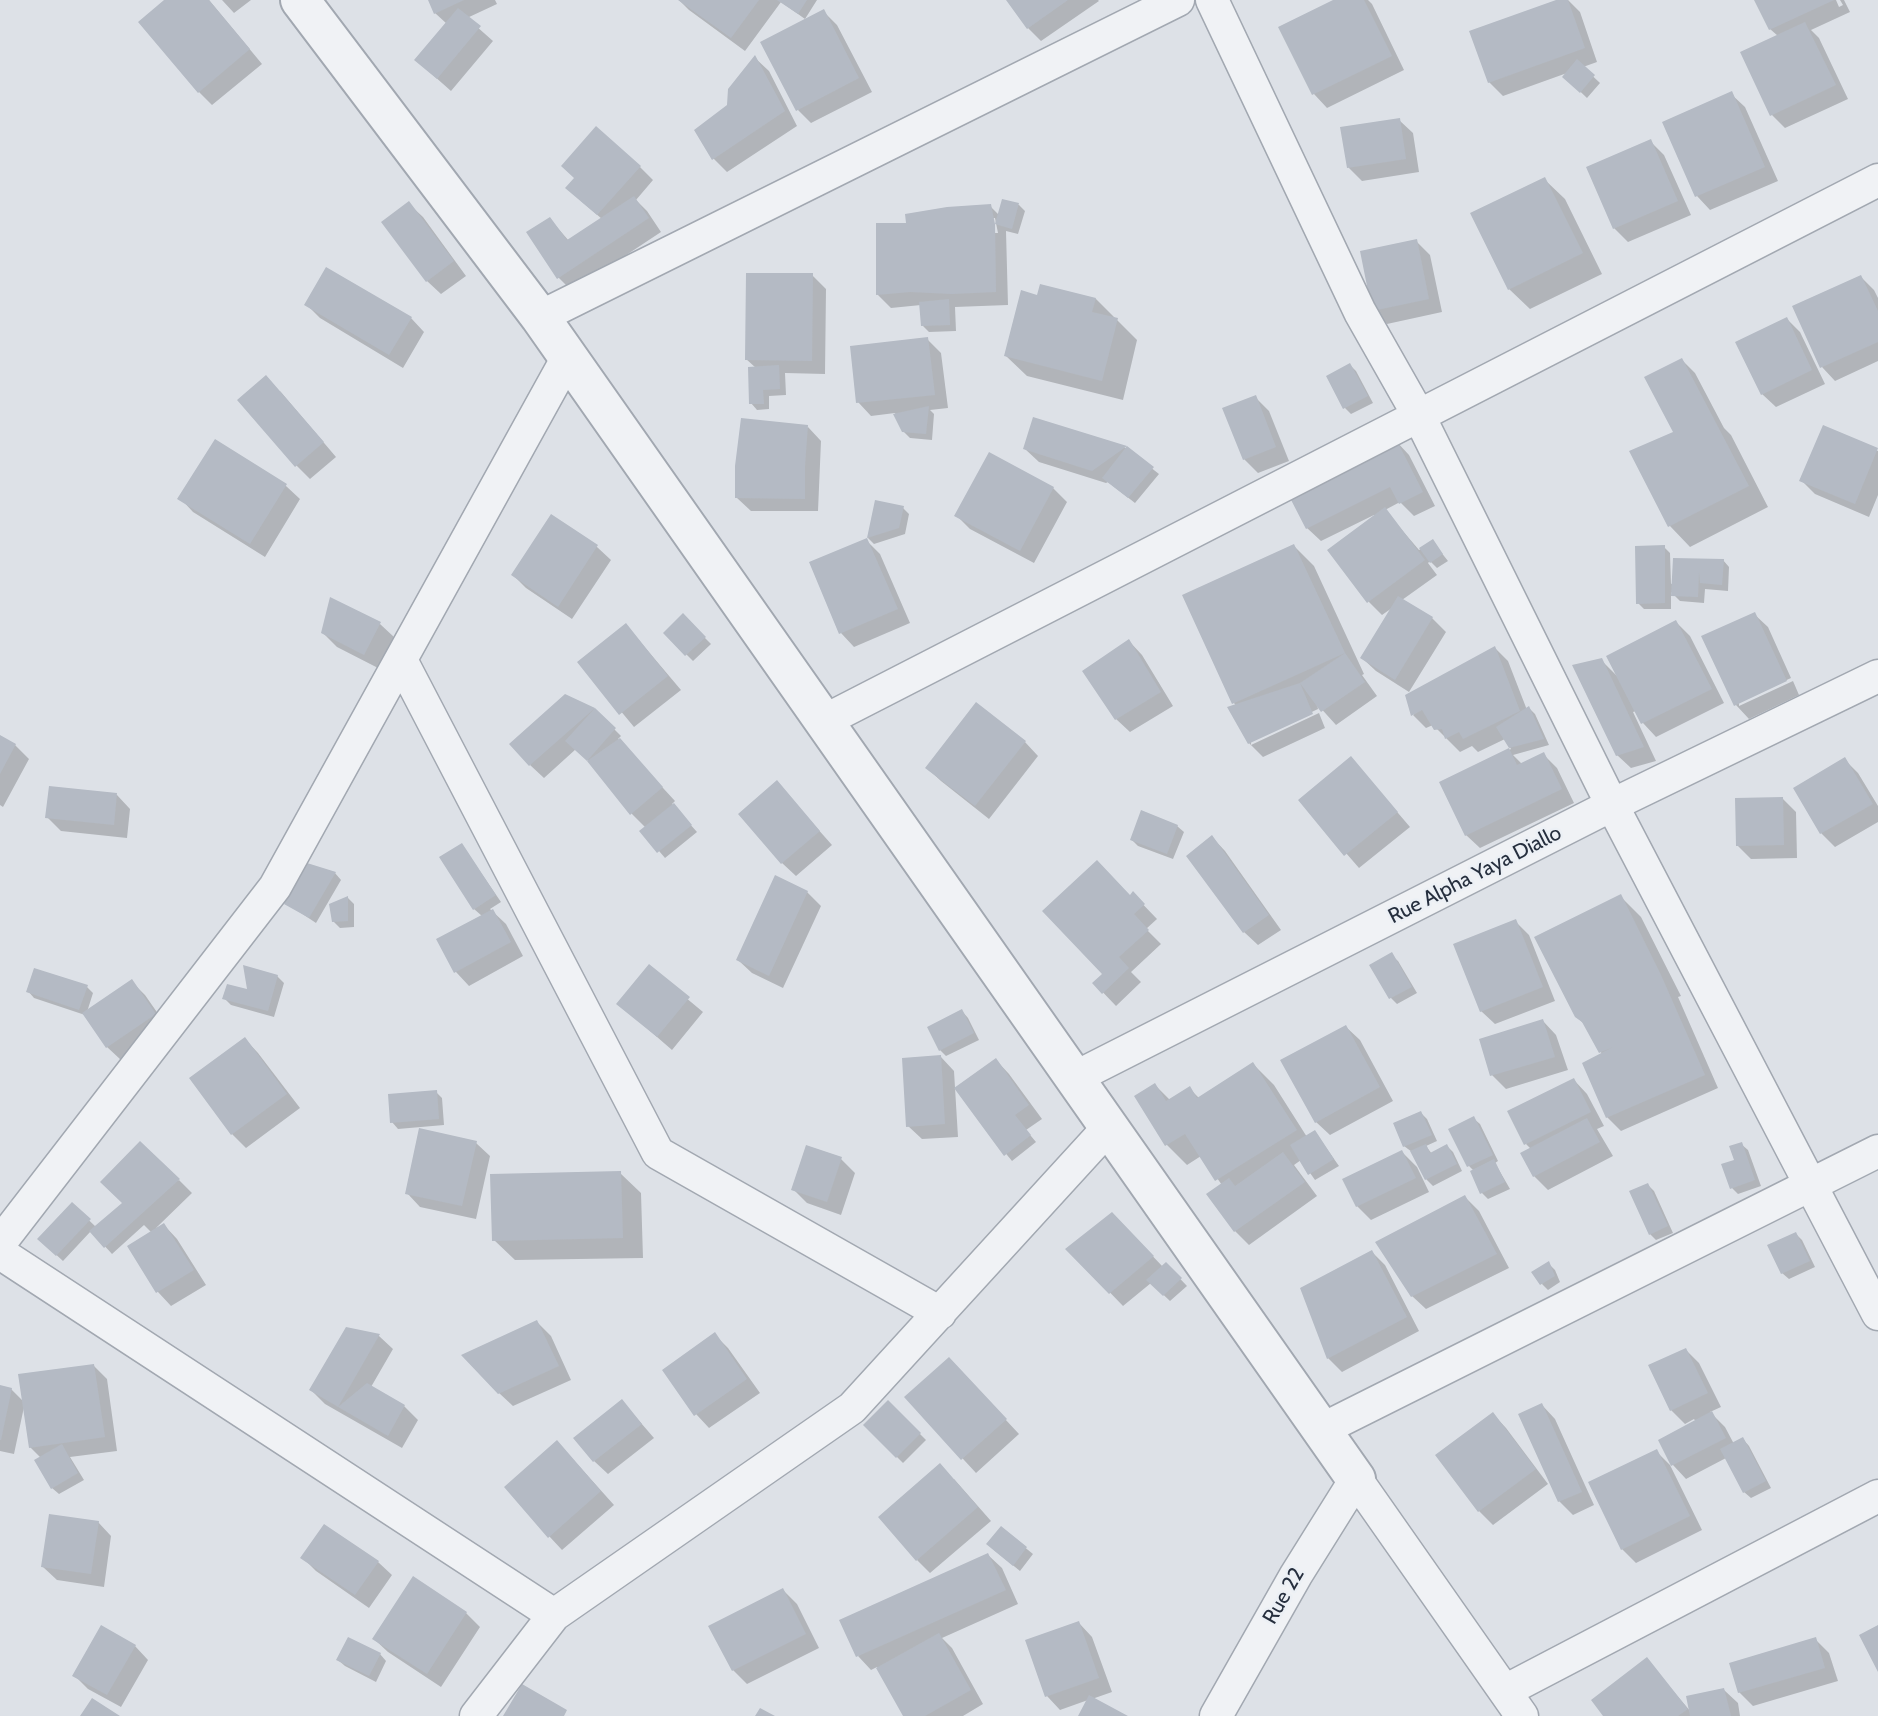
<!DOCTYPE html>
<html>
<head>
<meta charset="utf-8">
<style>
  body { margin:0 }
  canvas { display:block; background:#dde1e7 }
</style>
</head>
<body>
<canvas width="1878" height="1716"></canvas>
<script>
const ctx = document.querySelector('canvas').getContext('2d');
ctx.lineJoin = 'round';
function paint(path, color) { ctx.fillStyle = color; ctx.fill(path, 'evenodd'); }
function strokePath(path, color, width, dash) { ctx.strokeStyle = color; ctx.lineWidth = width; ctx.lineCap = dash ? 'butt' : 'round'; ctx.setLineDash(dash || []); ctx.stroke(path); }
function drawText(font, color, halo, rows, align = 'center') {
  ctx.font = font + ' Cabin,sans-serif'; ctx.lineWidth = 5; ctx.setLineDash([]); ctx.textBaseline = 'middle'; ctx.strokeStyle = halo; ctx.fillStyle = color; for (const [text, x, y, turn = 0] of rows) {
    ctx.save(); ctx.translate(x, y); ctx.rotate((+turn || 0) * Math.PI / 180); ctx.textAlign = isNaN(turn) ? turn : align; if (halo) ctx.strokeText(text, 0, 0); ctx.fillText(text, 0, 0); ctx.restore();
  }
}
const shadow = new Path2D(`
  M167,0H209L262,64L212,105L199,92Z
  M222,0H251L234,13Z
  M430,0H495L497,4L467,18L493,41L451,91L416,60L447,24L435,13Z
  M679,0H817L805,19L781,2L745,51L689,10Z
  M1008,0H1098L1099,1L1041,41L1028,28Z
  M1337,0H1368L1372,4L1404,70L1327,108L1314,94L1281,28Z
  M1561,0H1568L1580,12L1597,62L1583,67L1600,83L1587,98L1564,76L1567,73L1503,96L1489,82Z
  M1756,0H1836L1839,7L1843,5L1840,0H1844L1850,12L1811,30L1819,38L1848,99L1785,128L1772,115L1778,36L1770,29Z
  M823,11L837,25L872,92L811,123L798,110Z
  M755,58L769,71L797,126L727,172L714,159L696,130L729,106Z
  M1731,94L1745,107L1778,181L1710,210L1697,196Z
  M1399,120L1413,133L1419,172L1362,181L1348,167Z
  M1650,141L1664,155L1691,215L1628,242L1614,228Z
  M640,167L653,180L636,200L647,211L661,232L572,291L558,277L550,219L569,241L602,219L581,201L576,178Z
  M1544,179L1565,199L1602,274L1530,309L1509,289Z
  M1003,201L1019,205L1025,211L1018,234L1006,231L1008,305L955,307L956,331L929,332L923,326L921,305L891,308L877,294L907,224L990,206L999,215ZM992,218H995L998,233H995Z
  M409,204L423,217L466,276L441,294L427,281Z
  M1416,241L1430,255L1442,312L1387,324L1373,310Z
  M812,275L826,289L825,374L785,373L786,395L769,396V409L757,410L751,403L756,368L746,359Z
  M1861,277L1874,290L1878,298V361L1835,381L1822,367Z
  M1039,297L1096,299L1137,340L1123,400L1027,376L1006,356Z
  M306,304L411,318L424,332L403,368L320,318Z
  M1787,319L1800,332L1825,384L1776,407L1762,394Z
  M927,339L941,353L948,408L930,410L934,414L932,440L910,438L903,431L895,413L871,416L858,402Z
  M1682,360L1695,373L1724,428L1731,435L1768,507L1690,547L1670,526Z
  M1350,365L1356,371L1373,403L1351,414L1345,408Z
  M280,391L336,457L310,479L296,465Z
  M1255,397L1269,411L1289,461L1258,473L1244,459Z
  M1034,420L1126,448L1159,474L1135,503L1108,482L1106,483L1039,462L1025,449Z
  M808,427L821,441L818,511H751L737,498Z
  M1824,427L1878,451V495L1869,517L1815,494L1801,480Z
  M216,441L286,486L300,499L265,557L193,512L180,498Z
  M1396,441L1409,455L1435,506L1414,516L1400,502L1385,510L1419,550L1433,542L1448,561L1437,568L1430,561L1428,563L1437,575L1402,600L1432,618L1446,632L1409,692L1376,671L1362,658L1392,608L1382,615L1369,602L1374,515L1321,541L1307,528Z
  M1053,488L1067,502L1034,563L970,529L957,516Z
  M877,502L903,508L909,514L905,534L874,544L868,538Z
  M552,516L597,547L611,560L572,619L526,588L513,575Z
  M866,540L880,554L910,623L854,647L841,633Z
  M1294,546L1314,566L1364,674L1362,675L1377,696L1336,725L1317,704L1318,709L1251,741V745L1319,713L1325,728L1263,757L1249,743L1230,708L1236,706L1234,703Z
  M1664,547L1670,553L1671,584L1723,560L1729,567L1728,591L1705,589L1704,603L1680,601L1671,592V609H1644L1638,603Z
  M1754,614L1768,627L1791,678L1739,702V706L1793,681L1799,695L1749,719L1736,705Z
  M683,616L711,644L693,661L665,633Z
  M1676,622L1690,636L1724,703L1656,737L1643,723L1636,711L1633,712L1656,761L1631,768L1617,755L1601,660L1617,676Z
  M380,624L394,637L378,668L337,647L323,633Z
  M626,625L681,690L634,727L580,662Z
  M1129,641L1142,655L1173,706L1130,732L1116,719Z
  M1495,648L1508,661L1527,710L1529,708L1535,714L1549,745L1513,755L1522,764L1543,754L1557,768L1574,803L1480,848L1466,835L1441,783L1511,749L1505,739L1478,752L1472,746L1460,752L1433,725L1426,728L1413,715Z
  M566,696L594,709L621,736L618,739L675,801L672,804L697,832L665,858L642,831L646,828L632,814L590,762L576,749L544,778L530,765Z
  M0,737L15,745L29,759L3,807L0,805Z
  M1025,742L1038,756L989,819L941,781L927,768Z
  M1351,758L1410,827L1359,868L1300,800Z
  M1845,760L1858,773L1878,806V822L1835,847L1821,833Z
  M777,783L832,845L796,876L782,863Z
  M117,795L130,809L127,838L61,831L47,817Z
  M1783,799L1796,812L1797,858L1751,859L1737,845Z
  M1177,826L1184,832L1173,859L1138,846L1132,840Z
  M1212,837L1225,851L1281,930L1258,945L1244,932Z
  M462,845L501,902L490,909L506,924L523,956L469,986L456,972L438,940L482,916L474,909Z
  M335,873L341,880L316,923L286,903Z
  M807,892L821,906L783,988L752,973L738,960Z
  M1133,894L1157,919L1146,929L1161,944L1131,972L1141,982L1116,1006L1094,983L1105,974L1130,897Z
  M1621,897L1641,917L1681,996L1678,997L1718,1088L1621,1131L1607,1117L1602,1054L1586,1026L1576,1016Z
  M348,898L354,904V927L340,928L333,921Z
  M1515,921L1529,935L1555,1001L1495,1024L1481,1011Z
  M1391,955L1398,961L1417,993L1397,1004L1391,998Z
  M649,967L703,1012L672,1050L619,1004Z
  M277,976L284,983L274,1017L231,1005L224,998L249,991Z
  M132,982L145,995L168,1028L121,1060L107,1047L85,1015L34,998L28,991L87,987L93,993L87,1012Z
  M962,1011L968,1018L979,1040L946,1056L940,1050Z
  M1543,1021L1556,1035L1568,1070L1506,1089L1492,1075Z
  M1346,1027L1360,1040L1393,1101L1330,1135L1316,1122Z
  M245,1039L258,1053L300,1108L246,1148L232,1134Z
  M941,1057L954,1071L958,1137L922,1139L908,1126Z
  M996,1060L1009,1074L1042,1119L1026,1130L1036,1142L1012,1161L989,1133Z
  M1253,1064L1274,1085L1307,1137L1315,1132L1339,1166L1315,1180L1301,1160L1294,1165L1317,1196L1249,1245L1235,1231L1209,1194L1222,1185L1201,1156L1187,1165L1167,1145L1155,1085L1170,1100L1189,1088L1199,1098Z
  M1574,1080L1587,1094L1604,1126L1597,1129L1613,1156L1548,1190L1534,1176L1531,1149L1526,1144Z
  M436,1092L442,1098L444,1125L398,1129L392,1122Z
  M1421,1113L1427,1119L1437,1141L1426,1146L1432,1154L1447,1146L1453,1152L1462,1171L1433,1186L1426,1179L1412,1152L1404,1146Z
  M1473,1118L1480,1124L1498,1161L1495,1163L1510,1189L1488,1199L1482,1193L1474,1171L1469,1166L1450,1129Z
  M476,1143L490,1156L476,1219L420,1207L407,1193Z
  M1741,1144L1748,1150L1761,1186L1738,1194L1732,1188Z
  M1402,1152L1417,1167L1429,1192L1371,1220L1357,1206L1344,1180Z
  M841,1159L855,1173L841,1215L807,1203L793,1189Z
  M620,1173L641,1193L643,1258L515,1260L494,1240Z
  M179,1180L192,1193L156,1228L164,1225L177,1239L206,1285L171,1306L158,1292L130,1247L152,1233L144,1225L112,1254L91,1231L63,1261L39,1239L72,1204L96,1227Z
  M1648,1185L1654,1191L1673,1233L1656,1240L1650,1234Z
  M1465,1197L1479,1211L1509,1268L1426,1309L1412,1296Z
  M1126,1228L1163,1267L1166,1264L1187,1286L1170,1301L1151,1283L1123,1306L1068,1249Z
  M1796,1234L1802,1240L1815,1267L1789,1279L1782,1273Z
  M1372,1252L1385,1265L1419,1331L1342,1372L1328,1358L1302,1289Z
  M1549,1264L1555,1270L1560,1282L1548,1290L1542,1284Z
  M537,1322L551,1336L571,1380L513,1406L499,1393Z
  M347,1329L379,1336L393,1349L371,1387L404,1406L418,1420L402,1448L325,1404L311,1390Z
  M715,1335L728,1348L760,1393L709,1428L696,1414Z
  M1686,1350L1699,1363L1721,1407L1710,1412L1725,1427L1734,1444L1743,1439L1749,1446L1771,1488L1751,1498L1744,1492L1726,1458L1686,1479L1673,1465L1660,1441L1696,1422L1694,1419L1685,1424L1671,1410Z
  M93,1365L107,1379L117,1451L70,1457L84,1480L59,1494L52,1488L41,1458L30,1447L24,1407L14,1454L0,1451V1387L11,1389L24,1402Z
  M962,1373L1019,1434L976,1473L906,1397Z
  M622,1401L654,1438L608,1474L594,1461Z
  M888,1402L926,1440L903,1463L865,1425Z
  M1542,1405L1555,1419L1594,1505L1573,1515L1559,1501Z
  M1493,1414L1506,1428L1548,1484L1493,1525L1479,1511L1438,1455Z
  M1656,1451L1670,1465L1702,1530L1636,1563L1622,1549Z
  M570,1456L614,1505L562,1550L549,1536Z
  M954,1479L991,1521L930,1573L917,1560Z
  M98,1522L111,1536L104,1587L57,1580L43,1567Z
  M1001,1528L1033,1554L1020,1571L994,1550Z
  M988,1555L1002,1568L1018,1604L942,1638L952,1648L983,1704L963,1716H905L877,1667L871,1670L858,1656Z
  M303,1558L378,1562L392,1575L369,1608L316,1571Z
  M413,1579L466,1613L480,1627L441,1687L388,1652L374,1639Z
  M783,1590L797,1604L819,1648L747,1684L733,1670Z
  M1079,1623L1092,1637L1112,1692L1092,1699L1124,1716H1080L1088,1700L1060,1710L1047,1696Z
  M1815,1639L1829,1653L1838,1681L1753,1706L1739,1692Z
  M135,1646L148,1660L121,1707L88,1689L74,1675Z
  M380,1654L386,1661L376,1682L345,1666L338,1660Z
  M1646,1659L1691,1712L1724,1690L1738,1703L1740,1716H1605Z`);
const building = new Path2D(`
  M164,0H209L250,49L198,93L138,22Z
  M428,0H464L434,14Z
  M678,0H759L731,38Z
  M777,0H807L798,14Z
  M1006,0H1068L1027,29Z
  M1333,0H1364L1392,56L1312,95L1278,27Z
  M1556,0H1568L1585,48L1488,83L1469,31Z
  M1754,0H1834L1769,30Z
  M458,8L481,26L437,79L414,60Z
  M824,9L859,78L796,111L760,42Z
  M1805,22L1836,85L1770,116L1740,52Z
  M755,55L785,111L712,160L694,130L727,105L728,89Z
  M1577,59L1595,75L1580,93L1562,77Z
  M1732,91L1765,167L1695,197L1662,122Z
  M1400,118L1406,159L1347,168L1340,127Z
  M596,126L641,166L597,215L565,188L574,178L561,166Z
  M1651,139L1678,201L1613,229L1586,167Z
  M1545,177L1583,253L1508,290L1470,213Z
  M634,196L649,218L557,279L526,232L550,217L567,240Z
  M1002,199L1019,203L1012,229L995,224L996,292L952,294L910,292L876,295V223H906L905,214L947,207L991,204L995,224Z
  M409,201L454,261L426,282L381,222Z
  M1417,239L1429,299L1372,311L1360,251Z
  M326,267L412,317L389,355L304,305Z
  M746,273H813L812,361L745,360Z
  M1861,275L1878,311V342L1820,368L1792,306Z
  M1040,284L1096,298L1092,312L1118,318L1102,381L1004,356L1021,290L1037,295Z
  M949,299L950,325L921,326L919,302Z
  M1787,317L1812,370L1761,395L1735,342Z
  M928,337L935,395L856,403L850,346Z
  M1682,358L1749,486L1668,527L1629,451L1673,432L1644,377Z
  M1350,363L1368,396L1343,409L1326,376Z
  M779,365L780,389L763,390L764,404H749L748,367Z
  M266,375L324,442L295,467L237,400Z
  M1256,395L1276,447L1243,460L1222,408Z
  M929,406L926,434L902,432L893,414Z
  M1033,417L1127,446L1092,471L1023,449Z
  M741,418L808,425L805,466V499L735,498V466Z
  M1823,425L1878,448L1855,504L1799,481Z
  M215,439L287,484L250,544L177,499Z
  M1396,439L1423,492L1399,504L1390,487L1306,529L1288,494Z
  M1127,446L1154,467L1128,498L1102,478Z
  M989,452L1054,487L1020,551L954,516Z
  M875,500L904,506L899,528L867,538Z
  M1385,507L1425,560L1367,603L1327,550Z
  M551,514L598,545L558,607L511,575Z
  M867,538L898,609L839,634L809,562Z
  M1433,539L1443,554L1430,563L1419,548Z
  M1294,544L1345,653L1365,682L1321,712L1300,683L1313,714L1248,744L1227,707L1300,683L1345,653L1232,704L1182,595Z
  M1665,545V603L1636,604L1635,546Z
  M1673,558L1724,559L1722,585L1700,583L1699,572L1698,597L1671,596Z
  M1398,596L1433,617L1395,680L1360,658Z
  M330,597L381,622L364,655L321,633Z
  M1755,612L1787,681L1734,706L1701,636Z
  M683,613L706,637L685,656L663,633Z
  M1676,620L1712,689L1641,724L1606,656Z
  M626,623L668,676L619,715L577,662Z
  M1129,639L1161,692L1115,720L1082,671Z
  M1495,646L1520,711L1463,739L1459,732L1445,739L1442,729L1434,730L1422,710L1411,716L1405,695Z
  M1602,658L1644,747L1616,756L1572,665Z
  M565,694L595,708L529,766L509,744Z
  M976,702L1026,741L975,806L925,768Z
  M1529,706L1544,739L1509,748L1496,727Z
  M595,708L616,728L587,761L620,738L663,787L630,815L587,761L565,741Z
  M0,735L16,744L0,774Z
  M1509,748L1517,765L1544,752L1562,789L1465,836L1439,782Z
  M1351,756L1398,812L1344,856L1298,800Z
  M1845,757L1873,804L1820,834L1793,788Z
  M777,780L820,831L781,864L738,814Z
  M49,786L117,793L114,825L45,818Z
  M1783,797L1784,845L1736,846L1735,798Z
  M674,803L692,825L657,853L639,831Z
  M1141,810L1178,825L1167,854L1130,840Z
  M1212,835L1269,915L1243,933L1186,856Z
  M462,843L496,895L473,910L439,857Z
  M1097,860L1130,895L1133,891L1145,904L1134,914L1149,930L1119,957L1129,968L1102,994L1092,983L1102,974L1042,911Z
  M307,863L336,872L309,918L284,904Z
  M775,875L808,891L769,976L736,960Z
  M1621,894L1661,975L1705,1075L1606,1118L1582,1063L1613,1047L1599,1053L1582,1022L1575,1017L1534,937Z
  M348,896V921L332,922L329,904Z
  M493,909L511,942L454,973L436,939Z
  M1516,919L1543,987L1480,1012L1453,944Z
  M1392,952L1412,987L1389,999L1369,965Z
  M649,964L690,997L657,1037L616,1004Z
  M243,965L278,975L268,1011L222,999L227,984L247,989Z
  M34,968L88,985L79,1010L26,992Z
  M132,979L156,1014L106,1048L82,1013Z
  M962,1009L974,1033L939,1051L927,1027Z
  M1543,1019L1555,1057L1490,1076L1479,1039Z
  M1346,1025L1380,1087L1315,1123L1280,1060Z
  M245,1037L287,1094L231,1135L189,1078Z
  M941,1055L945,1124L906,1127L902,1058Z
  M996,1058L1029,1105L1015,1115L1031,1135L1004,1156L954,1088Z
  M1253,1062L1297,1130L1215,1181L1185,1134L1165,1146L1134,1096L1155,1083L1166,1101L1190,1086L1197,1098Z
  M1574,1078L1591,1112L1524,1145L1507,1111Z
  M437,1090L439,1119L390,1123L388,1094Z
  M1421,1111L1432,1135L1403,1147L1393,1123Z
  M1474,1116L1493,1155L1467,1167L1448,1129Z
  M1587,1118L1600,1142L1533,1177L1520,1153Z
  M419,1128L477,1141L462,1206L405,1194Z
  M1315,1130L1334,1159L1308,1175L1290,1145Z
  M140,1141L180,1179L104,1248L89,1231L122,1203L100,1182Z
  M1742,1142L1755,1180L1730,1189L1721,1164L1734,1160L1729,1146Z
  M1426,1144L1430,1153L1447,1144L1457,1164L1425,1180L1410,1151Z
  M806,1145L842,1157L827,1202L791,1190Z
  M1402,1150L1416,1178L1356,1207L1342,1179Z
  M1283,1152L1305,1182L1234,1232L1206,1194L1229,1178L1235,1186Z
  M1494,1159L1505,1182L1480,1194L1470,1171Z
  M621,1171L623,1238L492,1241L490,1174Z
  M1648,1183L1668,1226L1649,1235L1629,1191Z
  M1465,1195L1497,1254L1411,1297L1375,1242Z
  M72,1202L91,1219L56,1256L37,1239Z
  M1112,1212L1154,1256L1109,1294L1065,1249Z
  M164,1223L194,1270L156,1293L127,1246Z
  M1796,1232L1810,1261L1781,1274L1767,1245Z
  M1372,1250L1407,1317L1327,1359L1300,1288Z
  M1549,1261L1555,1276L1540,1285L1531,1272Z
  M1166,1262L1182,1278L1163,1296L1146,1280Z
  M537,1320L559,1366L498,1394L461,1355Z
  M346,1327L380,1334L338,1407L367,1383L405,1405L388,1436L309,1390Z
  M715,1332L747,1379L694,1416L662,1370Z
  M1686,1348L1708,1393L1670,1411L1648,1365Z
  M949,1357L1007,1419L961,1460L904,1397Z
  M94,1364L105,1437L29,1448L18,1374Z
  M0,1385L12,1388L1,1440H0Z
  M622,1399L642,1424L593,1462L573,1438Z
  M888,1400L921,1433L896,1458L863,1425Z
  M1542,1403L1582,1492L1558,1502L1518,1414Z
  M1712,1411L1726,1438L1671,1466L1658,1440Z
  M1493,1412L1536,1469L1478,1512L1435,1455Z
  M1743,1437L1766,1481L1743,1493L1720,1449Z
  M557,1440L601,1491L548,1538L504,1487Z
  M62,1444L78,1473L51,1489L34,1460Z
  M1657,1449L1690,1516L1621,1550L1588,1482Z
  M940,1463L978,1507L916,1561L878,1517Z
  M49,1514L99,1521L91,1574L41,1567Z
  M324,1524L379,1561L355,1595L300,1558Z
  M1001,1526L1027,1547L1013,1566L986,1544Z
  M988,1553L1006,1590L856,1657L839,1620Z
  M413,1576L467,1612L427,1674L372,1639Z
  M783,1588L806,1634L732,1671L708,1626Z
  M1079,1621L1099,1678L1045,1697L1025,1640Z
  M101,1625L136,1645L107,1695L72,1676Z
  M1878,1625V1672L1859,1635Z
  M939,1633L971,1690L925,1716H903L876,1668Z
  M348,1637L381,1653L369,1676L336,1660Z
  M1816,1637L1825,1668L1738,1693L1729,1663Z
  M1647,1657L1688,1709L1678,1716H1603L1591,1700Z
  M522,1684L567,1710L564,1716H503Z
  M1724,1688L1731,1716H1690L1686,1696Z
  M1089,1695L1128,1716H1078Z
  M92,1698L120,1716H80Z
  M760,1708L775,1716H755Z`);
const minor = new Path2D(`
  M1212,0L1360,312L1419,416L1612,805L1878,1314
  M540,317L1178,0
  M401,660L658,1153L940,1313
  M824,721L1878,180
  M1074,1078L1612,805L1878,676
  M0,1243L275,887L568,357
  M0,1253L554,1615
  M1321,1430L1878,1151
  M1505,1691L1878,1496
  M476,1716L554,1615L852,1408L1109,1127
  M1216,1716L1296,1575L1356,1479L1522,1716`);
const tertiary = new Path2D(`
  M300,0L540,317L1356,1479`);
const streetNames = [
  ["Rue Alpha Yaya Diallo",1475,875,-27],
  ["Rue 22",1284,1596,-60]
];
paint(shadow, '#0003');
paint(building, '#b4bac4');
strokePath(minor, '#a2a8b1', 35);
strokePath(tertiary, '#a2a8b1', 42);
strokePath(minor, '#f0f2f5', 32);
strokePath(tertiary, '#f0f2f5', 38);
drawText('21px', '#262f3e', '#ecf0f5', streetNames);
</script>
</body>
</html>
